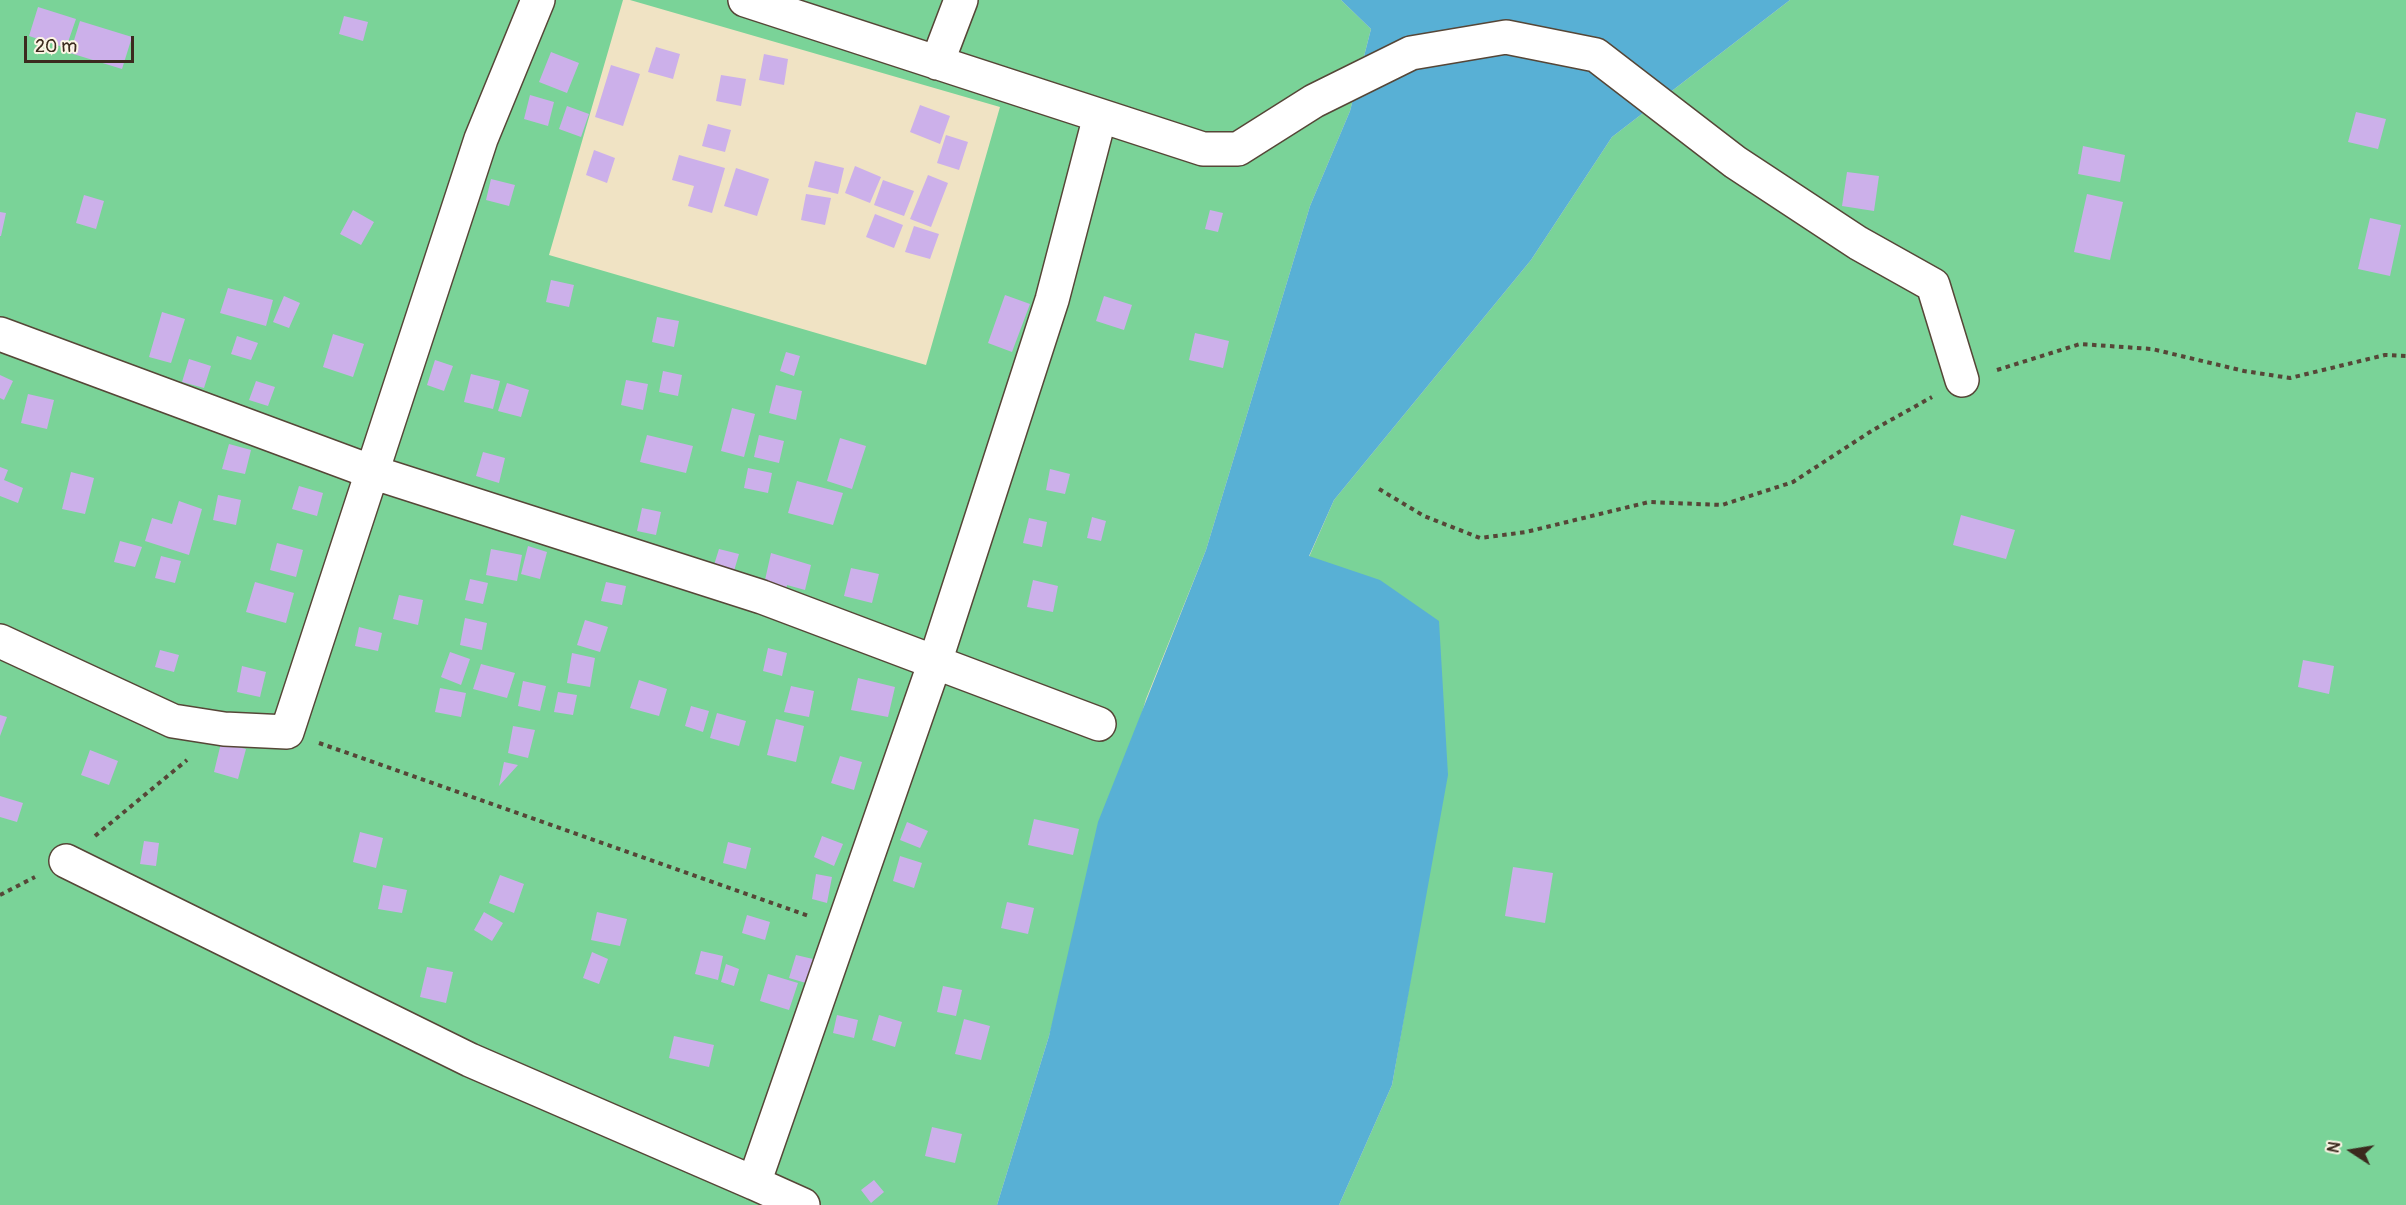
<!DOCTYPE html>
<html>
<head>
<meta charset="utf-8">
<style>
  body { margin:0 }
  #map { position:relative; width:2406px; height:1205px; overflow:hidden; background:#f0e3c4; font-family:Pangolin,sans-serif }
  canvas { display:block }
  .north { position:absolute; left:2322px; top:1121px; width:60px; height:60px; -webkit-text-stroke:4px #fcf5e5; paint-order:stroke; rotate:282deg; font-size:16px; font-weight:700; line-height:24px; text-align:center; color:#3b2a1e }
  .north::after { content:''; display:block; margin:auto; width:21px; height:27px; background:#3b2a1e; clip-path:polygon(50% 0,100% 100%,50% 72%,0 100%) }
  .scale { position:absolute; left:24px; top:36px; width:110px; height:27px; box-sizing:border-box; border:3px solid #3b2a1e; border-top:0; padding-left:8px; font-size:18px; line-height:21px; white-space:nowrap; color:#3b2a1e; -webkit-text-stroke:4px #fcf5e5; paint-order:stroke }
</style>
</head>
<body>
<div id="map">
<canvas width="2406" height="1205"></canvas>
<div class="north">N</div>
<div class="scale">20 m</div>
</div>
<script>
const ctx = document.querySelector('canvas').getContext('2d');
ctx.lineJoin = 'round';
function paint(path, color) { ctx.fillStyle = color; ctx.fill(path, 'evenodd'); }
function strokePath(path, color, width, dash) { ctx.strokeStyle = color; ctx.lineWidth = width; ctx.lineCap = dash ? 'butt' : 'round'; ctx.setLineDash(dash || []); ctx.stroke(path); }
const green = new Path2D(`
  M0,0H623L549,255L926,365L1000,107L630,0H1341L1371,29L1350,111L1310,206L1206,550L1146,699L1049,1036L997,1205H0Z
  M1790,0H2406V1205H1339L1392,1085L1417,942L1309,557L1334,500L1531,260L1612,137Z`);
const water = new Path2D(`
  M1341,0H1790L1612,137L1531,260L1334,500L1309,556L1380,580L1439,621L1448,775L1392,1085L1339,1205H997L1049,1036L1098,822L1206,550L1310,206L1350,111L1371,29Z`);
const building = new Path2D(`
  M38,7L76,19L66,48L29,36Z
  M344,16L368,22L363,41L339,34Z
  M80,21L132,37L122,69L70,53Z
  M656,47L680,54L673,79L648,72Z
  M551,52L579,63L567,93L539,82Z
  M764,54L788,59L784,85L759,80Z
  M611,65L640,74L623,126L595,117Z
  M721,75L746,79L741,106L716,101Z
  M530,95L554,102L548,126L524,119Z
  M920,105L950,116L940,144L910,132Z
  M567,106L589,114L581,137L559,129Z
  M2356,112L2386,119L2378,149L2348,142Z
  M708,124L731,130L725,152L702,146Z
  M946,135L968,142L959,170L937,163Z
  M2083,146L2125,155L2120,182L2078,174Z
  M594,150L615,158L607,183L586,175Z
  M679,155L725,168L712,213L688,206L694,186L672,180Z
  M815,161L844,168L838,194L808,187Z
  M855,166L881,177L870,203L845,193Z
  M736,168L769,179L757,216L724,206Z
  M1847,172L1879,176L1874,211L1842,206Z
  M928,175L948,183L931,227L910,219Z
  M491,179L515,185L509,206L486,200Z
  M883,180L914,191L904,216L874,205Z
  M806,194L831,198L825,225L801,220Z
  M2087,194L2123,202L2110,260L2074,252Z
  M84,195L104,201L96,229L76,223Z
  M353,210L374,222L361,245L340,234Z
  M1210,210L1223,213L1218,232L1205,229Z
  M0,212L6,213L1,236H0Z
  M875,214L903,225L894,248L866,237Z
  M2370,218L2401,225L2390,276L2358,269Z
  M914,226L939,234L930,259L905,252Z
  M551,280L574,285L569,307L546,302Z
  M228,288L273,300L266,326L220,313Z
  M1005,295L1030,304L1012,352L988,343Z
  M284,296L300,303L289,328L273,322Z
  M1104,296L1132,305L1124,330L1096,321Z
  M162,312L185,319L171,363L149,357Z
  M657,317L679,321L674,347L652,342Z
  M1195,333L1229,341L1223,368L1189,360Z
  M333,334L364,344L353,377L323,367Z
  M237,336L258,343L251,360L231,354Z
  M786,352L800,356L794,376L780,371Z
  M189,359L211,366L204,388L182,382Z
  M435,360L453,366L444,391L427,385Z
  M663,371L682,375L678,396L659,392Z
  M471,374L500,381L493,409L464,402Z
  M0,375L13,381L4,400L0,398Z
  M626,380L648,384L643,410L621,405Z
  M256,381L275,387L268,406L249,400Z
  M507,383L529,390L521,417L498,411Z
  M776,385L802,391L796,420L769,413Z
  M28,394L54,400L47,429L21,423Z
  M732,408L755,414L744,457L721,451Z
  M647,435L693,446L686,473L640,462Z
  M759,435L784,441L779,463L754,457Z
  M840,438L866,446L852,489L827,481Z
  M229,444L251,450L245,474L222,469Z
  M483,452L505,458L499,483L476,476Z
  M0,467L8,470L4,480L23,488L18,503L0,496Z
  M748,468L772,473L768,493L744,488Z
  M1050,469L1070,474L1065,494L1046,490Z
  M71,472L94,478L85,514L62,509Z
  M797,481L843,493L833,525L788,513Z
  M299,486L323,493L317,516L292,509Z
  M218,495L241,500L236,525L213,520Z
  M179,501L202,509L189,555L145,541L152,518L172,524Z
  M642,508L661,512L656,535L637,531Z
  M1961,515L2015,530L2006,559L1953,545Z
  M1092,517L1106,521L1101,541L1087,538Z
  M1029,518L1047,522L1042,547L1023,543Z
  M120,541L142,547L135,567L114,562Z
  M277,543L303,550L296,577L270,570Z
  M528,546L547,552L540,579L521,574Z
  M491,549L522,555L517,581L486,575Z
  M719,549L739,554L734,571L714,565Z
  M771,553L811,565L805,590L787,585L785,594L763,589Z
  M161,556L181,561L175,583L155,578Z
  M851,568L879,574L872,603L844,596Z
  M470,579L488,583L483,604L465,600Z
  M1033,580L1058,586L1053,612L1027,607Z
  M255,582L294,593L286,623L246,612Z
  M606,582L626,586L622,605L601,601Z
  M399,595L423,600L418,625L393,619Z
  M465,618L487,623L482,650L460,645Z
  M585,620L608,627L600,652L577,645Z
  M359,627L382,633L378,651L355,646Z
  M768,648L787,653L782,676L763,671Z
  M160,650L179,655L174,672L155,667Z
  M450,652L470,659L461,685L441,677Z
  M572,653L595,658L590,687L567,683Z
  M2303,660L2334,666L2329,694L2298,687Z
  M481,664L515,673L507,698L473,689Z
  M242,666L266,672L260,697L237,692Z
  M858,678L895,687L888,717L851,710Z
  M639,680L667,689L659,716L630,708Z
  M523,681L546,686L540,711L518,706Z
  M791,686L814,691L809,717L784,712Z
  M440,688L466,693L461,717L435,712Z
  M558,692L577,695L573,715L554,712Z
  M691,706L709,711L703,732L685,726Z
  M717,713L746,721L739,746L710,738Z
  M0,715L7,717L0,736Z
  M776,719L804,726L796,762L767,755Z
  M513,726L535,730L528,758L508,753Z
  M221,743L246,749L238,779L214,772Z
  M90,750L118,761L109,785L81,775Z
  M840,756L862,762L854,790L831,783Z
  M504,762L518,765L499,786Z
  M0,796L23,803L17,822L0,817Z
  M1034,819L1079,829L1073,855L1028,845Z
  M907,822L928,831L920,848L900,840Z
  M360,832L383,838L376,868L353,862Z
  M822,836L843,844L834,866L814,857Z
  M144,841L159,843L156,866L140,864Z
  M728,842L751,848L746,869L723,863Z
  M900,856L922,863L914,888L893,881Z
  M1513,867L1553,873L1545,923L1505,916Z
  M816,874L832,877L827,903L812,899Z
  M500,875L524,884L514,913L489,903Z
  M383,885L407,890L402,913L378,909Z
  M1007,902L1034,908L1028,934L1001,928Z
  M484,912L503,923L492,941L474,930Z
  M597,912L627,919L620,946L591,940Z
  M747,915L770,922L765,940L742,933Z
  M701,951L723,956L718,980L695,974Z
  M592,952L608,959L599,984L583,978Z
  M796,955L813,959L806,983L789,978Z
  M726,964L739,969L734,986L721,982Z
  M427,967L453,972L446,1003L420,997Z
  M768,974L798,983L789,1010L760,1001Z
  M943,986L962,990L956,1016L937,1012Z
  M837,1015L858,1020L854,1038L833,1033Z
  M879,1015L902,1022L895,1047L872,1040Z
  M964,1019L990,1026L981,1060L955,1054Z
  M674,1036L714,1045L709,1067L669,1058Z
  M932,1127L962,1134L955,1163L925,1156Z
  M874,1180L884,1192L871,1203L861,1190Z`);
const path = new Path2D(`
  M1997,370L2080,344L2152,349L2244,371L2290,378L2385,355L2406,356
  M1379,489L1424,516L1480,538L1526,532L1649,502L1722,505L1793,482L1873,430L1932,397
  M319,743L809,916
  M95,836L187,760
  M0,895L35,877`);
const minor = new Path2D(`
  M745,0L1203,149H1238L1314,101L1411,53L1506,37L1596,55L1735,162L1858,243L1933,285L1962,380
  M937,63L961,0
  M0,334L372,472L762,597L1099,724
  M0,641L173,721L224,729L287,732L481,139L538,0
  M66,861L470,1060L754,1183
  M803,1205L754,1183L935,662L1052,300L1100,116`);
paint(green, '#7ad398');
paint(water, '#58b0d5');
paint(building, '#ccb0ea');
strokePath(minor, '#564637', 36);
strokePath(path, '#564637', 4, [4.5, 4.5]);
strokePath(minor, '#fff', 33);
</script>
</body>
</html>
